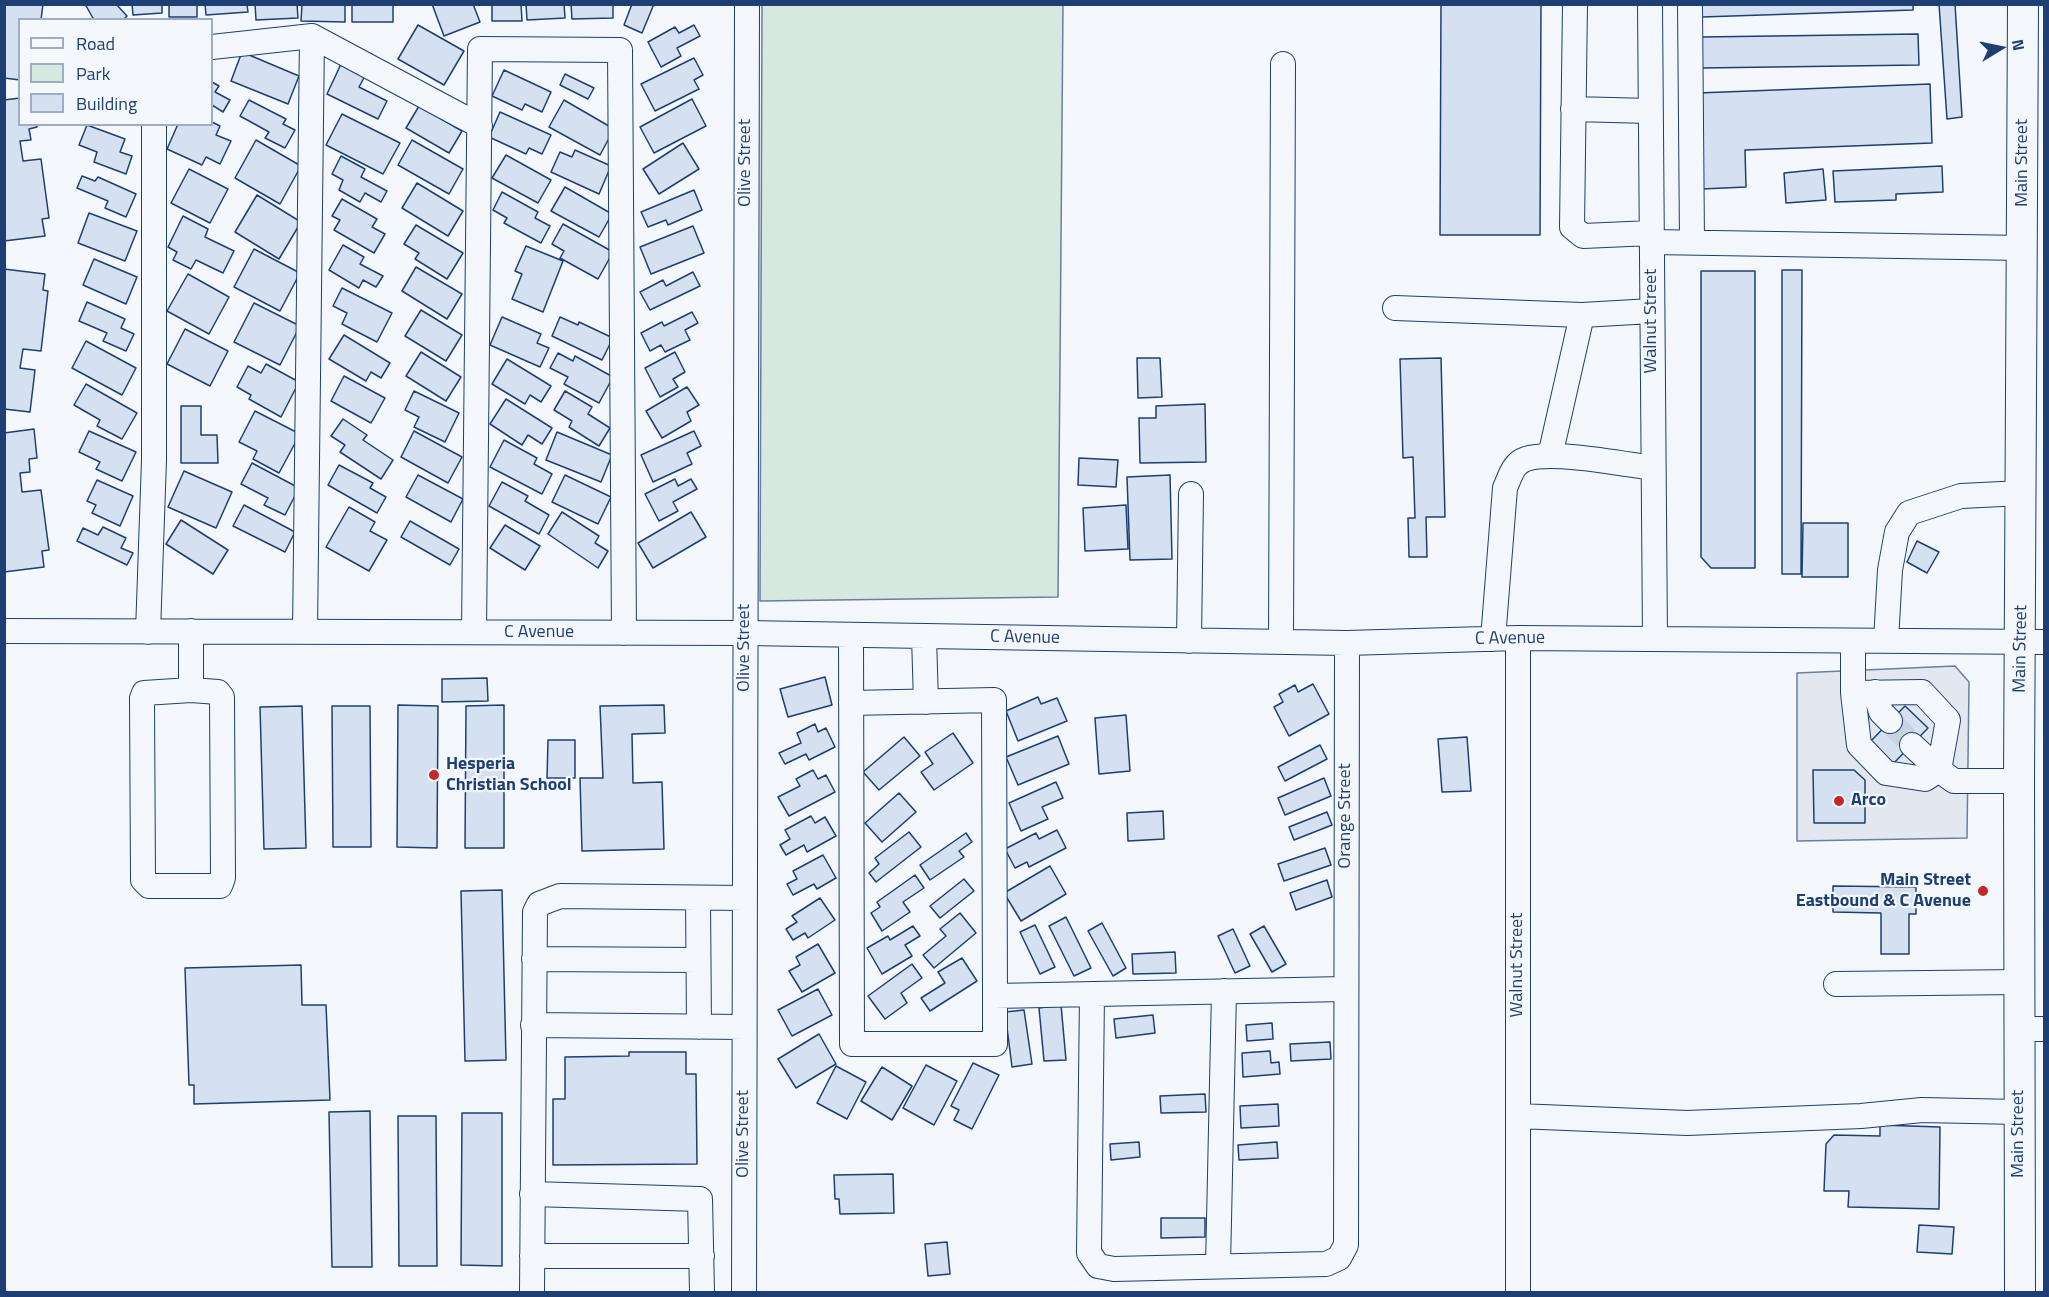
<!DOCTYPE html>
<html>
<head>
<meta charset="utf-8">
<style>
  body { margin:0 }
  #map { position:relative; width:2049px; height:1297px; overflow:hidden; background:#f4f7fb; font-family:"Titillium Web",sans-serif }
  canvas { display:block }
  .frame { position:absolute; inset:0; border:6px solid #1d3f73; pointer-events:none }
  .legend { position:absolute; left:18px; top:18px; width:195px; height:108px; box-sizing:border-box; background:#f4f7fb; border:2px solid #9eadc5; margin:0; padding:8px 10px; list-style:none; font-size:18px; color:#1d3f73 }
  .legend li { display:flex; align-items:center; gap:12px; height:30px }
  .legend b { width:30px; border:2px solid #9eadc5 }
  .north { position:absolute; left:1971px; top:18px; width:60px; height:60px; -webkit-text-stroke:4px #f4f7fb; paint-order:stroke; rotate:80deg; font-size:16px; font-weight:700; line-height:24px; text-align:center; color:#1d3f73 }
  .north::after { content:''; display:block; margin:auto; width:21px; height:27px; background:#1d3f73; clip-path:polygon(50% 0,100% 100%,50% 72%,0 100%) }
</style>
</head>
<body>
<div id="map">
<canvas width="2049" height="1297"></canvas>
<div class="frame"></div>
<ul class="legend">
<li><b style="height:8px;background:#f4f7fb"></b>Road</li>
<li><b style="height:16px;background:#d7e8df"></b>Park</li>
<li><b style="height:16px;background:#d5e0f0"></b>Building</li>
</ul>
<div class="north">N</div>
</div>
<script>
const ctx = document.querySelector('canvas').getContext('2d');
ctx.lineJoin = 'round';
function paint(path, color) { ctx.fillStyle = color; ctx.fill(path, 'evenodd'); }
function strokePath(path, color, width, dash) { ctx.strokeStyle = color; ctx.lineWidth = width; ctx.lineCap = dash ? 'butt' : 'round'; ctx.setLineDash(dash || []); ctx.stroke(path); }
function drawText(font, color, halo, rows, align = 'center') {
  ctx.font = font + ' "Titillium Web",sans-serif'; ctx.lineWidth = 4.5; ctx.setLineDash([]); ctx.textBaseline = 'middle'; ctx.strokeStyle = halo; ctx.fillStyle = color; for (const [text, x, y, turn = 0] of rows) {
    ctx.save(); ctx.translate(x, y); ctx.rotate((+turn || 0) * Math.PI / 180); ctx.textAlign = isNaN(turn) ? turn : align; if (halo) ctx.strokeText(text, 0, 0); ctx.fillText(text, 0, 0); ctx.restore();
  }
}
const green = new Path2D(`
  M762,5H1063L1058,597L760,601Z`);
const parking = new Path2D(`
  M1955,666L1969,682L1967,838L1797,841V673Z`);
const building = new Path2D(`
  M4,4H43L41,20H20V80L4,78Z
  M85,4H116L127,16L123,20H94Z
  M132,4H162V13L133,15Z
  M169,4H197V17H169Z
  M205,4H247L248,12L206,15Z
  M255,4H297L298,18L256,20Z
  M302,4H345V22L301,21Z
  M352,4H393V22H352Z
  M432,4H473L480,22L444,36Z
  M492,4H521L522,21H492Z
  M526,4H564L565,18L527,20Z
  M571,4H613V18L572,19Z
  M632,4H654L642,33L624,25Z
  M1441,4H1541L1540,235H1440Z
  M1701,4H1913V10L1702,17Z
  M1939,4H1955L1962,117L1947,119Z
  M418,25L464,51L444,85L398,59Z
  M694,25L700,36L677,48L681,56L661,67L648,42L675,27L679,33Z
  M1918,34L1919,65L1701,68V37Z
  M242,52L299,76L288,104L231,81Z
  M694,58L703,75L694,80L699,89L655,111L641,84Z
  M341,64L365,76L359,87L387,101L378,119L327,94Z
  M504,70L551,92L542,112L525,104L522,110L492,96Z
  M565,74L594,88L588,99L560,85Z
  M212,82L219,86L215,92L230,100L223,112L212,105Z
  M1930,84L1932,143L1745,150L1746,187L1702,189L1698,93Z
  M20,98V124H37V127L29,129L31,140L20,141L23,161L41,159L49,218L42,219L45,236L4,241V100Z
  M692,99L706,126L654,153L640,127Z
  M249,100L286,119L283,124L295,130L285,148L265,138L269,132L240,116Z
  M564,100L614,129L600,155L549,127Z
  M419,106L462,131L449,153L406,128Z
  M500,112L551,135L542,154L529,148L526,154L489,137Z
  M342,114L400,143L383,174L326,145Z
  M212,122L220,126L216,135L231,141L220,164L206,157L202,165L167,149L178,124H212Z
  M87,125L125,139L120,152L132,156L126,174L94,162L97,152L79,145Z
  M256,140L301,166L280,204L235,178Z
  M412,140L463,169L449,194L398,165Z
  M683,143L699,169L659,194L643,169Z
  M575,150L611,166L599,194L551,172L560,152L572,157Z
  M506,155L551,180L538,203L492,178Z
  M341,156L365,169L361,177L387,191L381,202L365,193L360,202L339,190L343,180L332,174Z
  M1942,166L1943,192L1896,194V200L1835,202L1833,171Z
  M189,169L228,189L210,223L171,203Z
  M1823,169L1826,200L1786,203L1784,173Z
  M82,176L95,181L98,177L136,194L126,217L105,208L108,201L77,188Z
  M417,183L463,211L448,236L402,208Z
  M565,187L612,214L599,237L551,211Z
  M694,190L702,210L668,225L666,220L648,227L641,212Z
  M502,192L538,212L535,218L550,226L541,243L504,223L507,218L493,210Z
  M257,195L301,222L279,259L235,232Z
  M342,199L377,219L372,227L385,234L374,253L334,230L340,220L332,216Z
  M89,213L137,231L125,261L78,243Z
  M183,216L208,229L205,237L234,251L223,273L196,260L191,269L173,260L177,252L168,247Z
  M563,224L613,252L598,279L560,258L564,251L552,244Z
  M416,225L463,253L447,279L415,259L419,253L404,244Z
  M693,226L704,253L651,274L640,247Z
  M343,245L364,257L360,264L383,276L376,287L363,280L359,288L329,270Z
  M526,246L563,261L543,312L512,299L522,274L515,271Z
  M254,249L300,273L280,311L234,287Z
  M94,259L137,277L126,304L83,285Z
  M416,267L462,294L447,319L402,291Z
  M4,269L45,274L43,290L48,291L41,351L23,349L20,368L35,370L30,412L4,409Z
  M1782,270H1802L1801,574H1782Z
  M1701,271H1755V568H1711L1701,557Z
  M693,272L700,286L650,310L640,292L663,280L666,286Z
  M188,274L229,297L209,334L167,311Z
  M342,288L392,313L377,342L342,324L347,313L333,306Z
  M87,302L125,319L121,328L134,334L126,351L103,341L107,333L79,321Z
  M254,303L300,326L280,365L234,342Z
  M421,310L462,335L446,361L405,336Z
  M692,312L698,323L685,330L690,340L665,352L661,345L650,351L641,333L662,322L664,326Z
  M502,317L541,334L537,343L549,348L540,367L490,345Z
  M560,317L578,325L579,322L613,338L602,360L552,336Z
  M185,329L228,351L210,386L167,364Z
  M344,335L390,363L381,378L371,372L366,381L329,359Z
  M86,341L136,368L122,395L72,368Z
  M421,352L461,377L446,401L406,376Z
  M675,352L685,372L673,379L678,387L660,397L645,368Z
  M558,353L573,361L575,356L613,377L599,403L564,384L568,377L550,368Z
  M1137,358H1160L1162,397L1138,398Z
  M1441,358L1445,517H1426L1427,557H1409L1408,518H1415L1413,457L1403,458L1400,359Z
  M507,359L551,386L541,402L530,395L525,404L492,384Z
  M266,364L299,382L281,417L249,399L251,395L237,387L248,366L261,373Z
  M344,376L385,398L371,423L331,401Z
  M86,384L137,413L122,439L97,426L100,420L74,405Z
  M687,387L699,405L687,412L691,421L662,438L646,411Z
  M414,391L459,413L445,442L414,427L419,417L405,410Z
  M565,391L592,407L588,414L610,428L599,446L569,427L572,421L554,410Z
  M506,399L552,428L542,444L528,435L522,445L490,424Z
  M1205,404L1206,462L1140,463L1139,418H1156V406Z
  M181,406H201V435H217L218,463H181Z
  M255,411L300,434L279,473L253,459L257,451L239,442Z
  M343,419L367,435L363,440L393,460L381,479L340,452L345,445L331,436Z
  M34,429L37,458L29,459L30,472L20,473L22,492L41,490L49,550L42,551L44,567L4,572V433Z
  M89,431L136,452L122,481L96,469L100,462L79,452Z
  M414,431L462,457L448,483L401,457Z
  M694,431L701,446L687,453L692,464L653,482L641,455Z
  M557,432L612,455L601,482L546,460Z
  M504,440L537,458L534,464L552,474L542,494L490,467Z
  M1079,458L1118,460L1116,487L1078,485Z
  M252,463L299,488L285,515L264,505L268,498L241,484Z
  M339,465L373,483L370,488L386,497L377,513L328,485Z
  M184,471L232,492L216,528L168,507Z
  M418,475L463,499L451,522L406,497Z
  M565,475L611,497L598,524L552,502Z
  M1170,475L1172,559L1130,560L1127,477Z
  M675,479L678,486L691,479L697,489L673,502L678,511L659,521L645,494Z
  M97,480L133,496L120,526L92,513L96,505L87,501Z
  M502,482L528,496L525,501L549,515L539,534L489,506Z
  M244,505L295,532L285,552L233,526Z
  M1126,505L1128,549L1085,551L1083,508Z
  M349,507L375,522L370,531L387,540L369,571L326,547Z
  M562,512L599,536L595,543L608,551L598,568L548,534Z
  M691,512L706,537L653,568L638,543Z
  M181,520L228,550L213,574L166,544Z
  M410,521L459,549L450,565L401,537Z
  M1803,523H1848V577H1802Z
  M505,525L540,546L525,570L490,548Z
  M103,527L126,538L121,548L133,553L127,565L77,541L83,528L98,535Z
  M1917,541L1939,552L1927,573L1907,562Z
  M825,677L832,705L788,717L780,689Z
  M487,678L488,701L442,702V679Z
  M1313,684L1329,714L1289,736L1274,707L1283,702L1279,694L1295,685L1298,692Z
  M1038,697L1041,704L1057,698L1067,721L1018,741L1006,711Z
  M398,705L438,706L437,848L397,847Z
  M504,705V848H465L466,706Z
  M664,705L665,733L632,734L633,783L662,782L664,849L582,851L580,778H603L600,706Z
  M302,706L306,848L264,849L260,707Z
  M332,706H370L371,847H333Z
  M1905,706L1928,728L1890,767L1867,745Z
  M1126,715L1130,771L1099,774L1095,718Z
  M815,724L818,732L826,728L835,747L809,760L806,754L785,764L779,753L801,743L797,733Z
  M953,733L973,763L934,790L921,772L933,764L925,752Z
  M1058,736L1069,764L1018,785L1006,757Z
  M904,737L920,756L879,790L863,772Z
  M1467,737L1471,791L1442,792L1438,739Z
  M548,740H575V778H547Z
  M1320,745L1327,759L1285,781L1278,767Z
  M813,770L818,779L826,775L835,792L789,816L778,797L800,786L796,779Z
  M1813,770H1854L1865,780V823H1814Z
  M1324,778L1331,796L1285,815L1278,798Z
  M1056,782L1063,798L1042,807L1048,819L1021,831L1009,803Z
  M899,793L916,812L882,842L865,823Z
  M1163,811L1164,839L1128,841L1127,813Z
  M1327,812L1332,825L1294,840L1289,827Z
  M811,816L815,823L825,817L836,836L807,852L804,845L786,855L780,845L790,839L785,830Z
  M1057,830L1066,848L1029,867L1027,862L1015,868L1005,849L1036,833L1039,839Z
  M909,832L921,847L876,882L869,873L879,864L875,858Z
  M966,833L972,842L959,851L964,857L930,880L920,865Z
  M1325,848L1331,865L1284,881L1278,864Z
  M823,855L836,878L817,889L814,884L793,895L787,884L797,879L793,871Z
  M1050,866L1066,894L1021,921L1004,893Z
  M915,875L924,888L903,902L910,912L882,931L871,913L880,907L877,902Z
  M964,879L974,891L940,918L930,906Z
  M1327,880L1332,897L1296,910L1290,893Z
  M1833,886L1916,887V914H1909V954H1881V913L1833,912Z
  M502,890L506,1060L465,1061L461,891Z
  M820,898L835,920L808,938L805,933L793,940L786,929L797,922L792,916Z
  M960,913L976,933L934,968L923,955L946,936L940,929Z
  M1066,917L1091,968L1074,976L1049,926Z
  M1102,923L1126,968L1113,976L1088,931Z
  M1035,925L1055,967L1040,974L1020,932Z
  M913,926L920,936L905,945L912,956L882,974L867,948L888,936L890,940Z
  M1264,926L1286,964L1272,972L1250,934Z
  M1233,929L1250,966L1235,973L1218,936Z
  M818,944L835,973L802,992L789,971L800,965L796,957Z
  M1175,952L1176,973L1133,974L1132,954Z
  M962,958L977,981L930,1011L921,998L945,983L938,972Z
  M912,964L922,978L901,993L907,1003L885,1019L868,996Z
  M301,965L302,1005H326L330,1100L194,1104V1085H189L185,968Z
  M818,989L832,1015L792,1036L778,1010Z
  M1061,1005L1066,1060L1044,1061L1039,1008Z
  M1024,1010L1032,1064L1012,1067L1005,1012Z
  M1153,1015L1155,1033L1116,1038L1114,1019Z
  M1272,1023L1273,1039L1247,1041L1246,1025Z
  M819,1034L836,1064L796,1088L778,1059Z
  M1330,1042L1331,1059L1291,1061L1290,1044Z
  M1270,1051L1271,1063L1279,1062L1280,1074L1243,1077L1242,1053Z
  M629,1052H686V1074H696L697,1164L553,1165V1099H565V1057L629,1056Z
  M973,1063L999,1075L972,1129L954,1120L959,1110L951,1106Z
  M926,1065L957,1081L934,1125L903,1108Z
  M836,1066L866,1082L847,1119L817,1103Z
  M882,1067L912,1086L892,1120L861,1101Z
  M1205,1094L1206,1112L1161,1113L1160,1096Z
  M1278,1104L1279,1126L1241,1128L1240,1106Z
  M370,1111L372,1267H332L329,1112Z
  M462,1113H502V1266L461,1265Z
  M398,1116H436L437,1266H399Z
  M1880,1125L1940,1127L1939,1209L1848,1207L1849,1191H1824L1826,1144L1834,1135L1880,1136Z
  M1139,1142L1140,1157L1111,1160L1110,1144Z
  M1277,1142L1278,1158L1239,1160L1238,1145Z
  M893,1174L894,1213L840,1214L839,1199H835L834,1175Z
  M1161,1218H1205V1237L1161,1238Z
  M1919,1225L1954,1227L1952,1254L1917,1252Z
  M947,1242L950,1274L928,1276L925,1244Z`);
const minorTunnel = new Path2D(`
  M1890,721L1912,745`);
const minor = new Path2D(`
  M1575,4L1572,227L1583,236L1651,233
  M1650,4L1655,638
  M1690,4L1692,242
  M212,47L312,36L480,126
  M1573,109L1650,111
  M1652,242L2023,248
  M1395,308L1582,315
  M1550,456L1582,315L1652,311
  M4,631L745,633L1347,643L1518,638L2044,642
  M148,632L154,460V124
  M305,632L312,36
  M474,632L480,49L620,50L624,633
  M851,636L852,1044H995V996L1345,989
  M924,637L926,702
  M1518,638V1292
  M1493,639L1505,488C1510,477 1513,463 1526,459C1553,450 1623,464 1653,468
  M1189,641L1191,494
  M1853,641V693L1859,745L1886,773L1925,779L1939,770L1912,745
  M1886,641L1890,570L1897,532L1909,513L1961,496L2022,493
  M1281,642L1283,64
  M191,690L218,692L222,697L223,878L220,886H149L143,880L142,698L144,693L191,690V631
  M1875,692L1881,712L1890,721
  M1853,693L1922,692L1948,720L1939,770L1954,781H2019
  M851,703L994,700L995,996
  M698,898L699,1027
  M534,959L698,960
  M1836,984L2019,982
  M1092,994L1089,1253L1098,1266L1114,1269L1326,1264L1339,1258L1346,1245L1347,643
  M533,1025L744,1027
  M2019,1029H2044
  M1518,1116L1687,1123L1861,1116L1922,1110L2019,1112
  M532,1194L700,1199L702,1292
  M532,1256H702
  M1218,1266L1224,991
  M532,1292L535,912L539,904L560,896L744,898
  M744,1292L747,4`);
const major = new Path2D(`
  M2020,1292L2019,781L2023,4`);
const markers = [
  [434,775,6,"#c62828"],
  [1839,801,6,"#c62828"],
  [1983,891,6,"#c62828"]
];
const streetNames = [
  ["Olive Street",746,163,-90],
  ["Main Street",2023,163,-90],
  ["Walnut Street",1652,321,-90],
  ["C Avenue",539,633],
  ["C Avenue",1025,638,1],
  ["C Avenue",1510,639,-1],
  ["Olive Street",745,648,-90],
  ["Main Street",2021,649,-89],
  ["Orange Street",1346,816,-90],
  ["Walnut Street",1518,965,-90],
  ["Olive Street",744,1134,-90],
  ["Main Street",2019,1134,-90]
];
const poiNames = [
  ["Hesperia",446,765],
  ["Christian School",446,786],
  ["Arco",1851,801],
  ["Main Street",1971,881,"right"],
  ["Eastbound & C Avenue",1971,902,"right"]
];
paint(green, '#d7e8df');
strokePath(green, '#687fa3', 1.5);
paint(parking, '#e3e8f0');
strokePath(parking, '#687fa3', 1.5);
paint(building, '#d5e0f0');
strokePath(building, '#1d3f73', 1.5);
strokePath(minorTunnel, '#c9d2e0', 24, [24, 12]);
strokePath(minor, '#1d3f73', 26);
strokePath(major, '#1d3f73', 32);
strokePath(minor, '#f4f7fb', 24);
strokePath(major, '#f4f7fb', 30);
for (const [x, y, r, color] of markers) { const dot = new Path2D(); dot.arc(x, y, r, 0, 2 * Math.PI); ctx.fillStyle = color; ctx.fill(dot); strokePath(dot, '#f4f7fb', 2); }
drawText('18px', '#1d3f73', '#f4f7fb', streetNames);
drawText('bold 18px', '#1d3f73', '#f4f7fb', poiNames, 'left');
</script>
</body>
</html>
